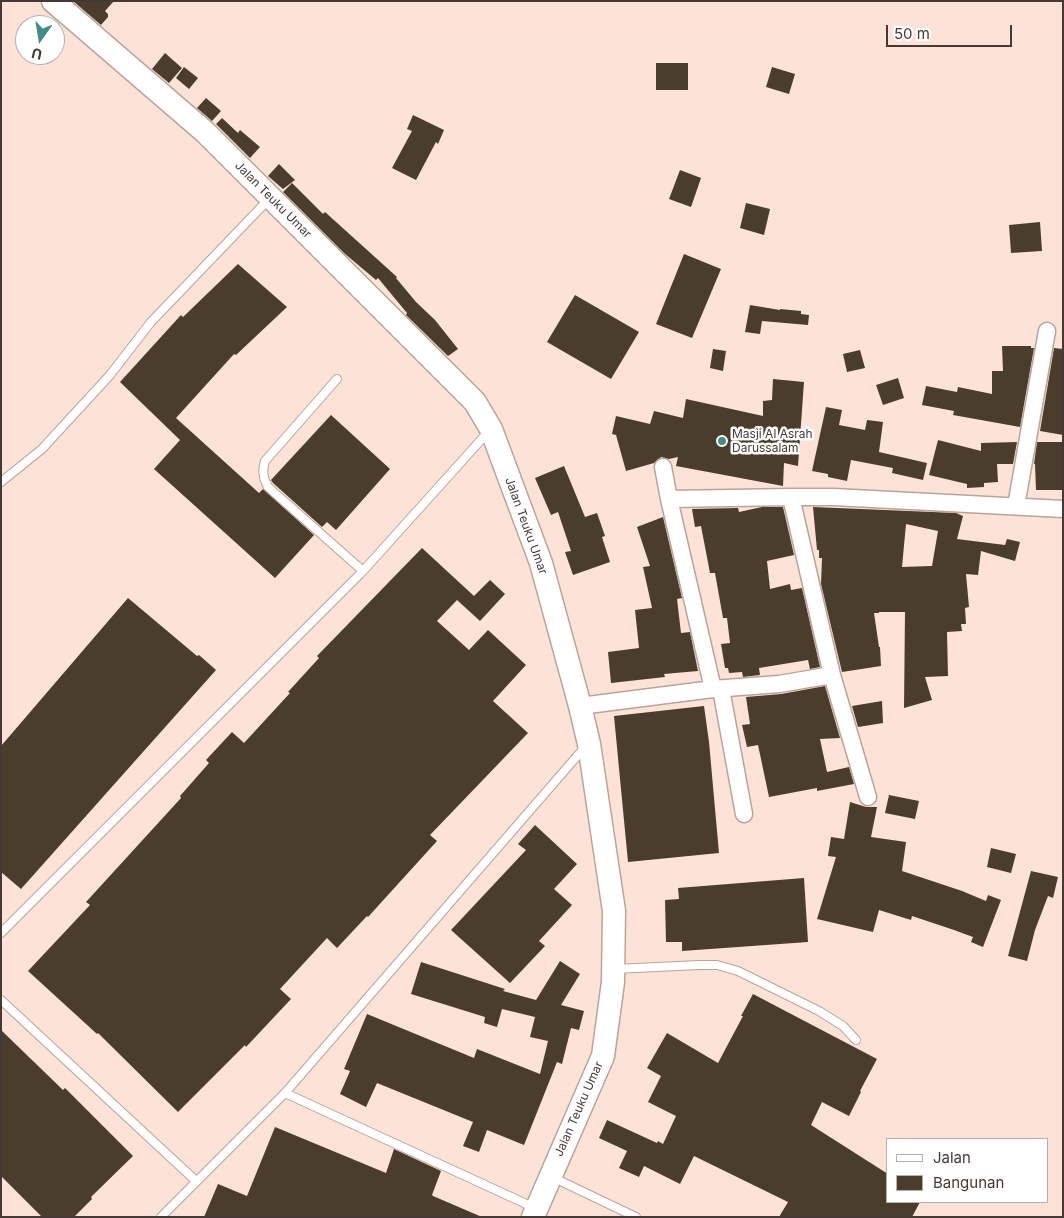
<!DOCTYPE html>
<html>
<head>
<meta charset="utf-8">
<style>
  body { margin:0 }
  #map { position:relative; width:1064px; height:1218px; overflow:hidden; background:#fde2d7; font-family:Inter,sans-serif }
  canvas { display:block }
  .frame { position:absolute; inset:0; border:2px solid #443935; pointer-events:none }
  .legend { position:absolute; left:886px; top:1138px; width:162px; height:65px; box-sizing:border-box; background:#fff; border:1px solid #b4b0ae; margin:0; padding:6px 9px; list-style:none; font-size:15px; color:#443935 }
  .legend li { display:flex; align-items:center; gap:10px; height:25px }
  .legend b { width:25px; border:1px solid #b4b0ae }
  .north { position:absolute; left:15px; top:15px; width:50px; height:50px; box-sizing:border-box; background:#fff; border:1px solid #b4b0ae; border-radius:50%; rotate:193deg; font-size:14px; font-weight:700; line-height:20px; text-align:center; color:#443935 }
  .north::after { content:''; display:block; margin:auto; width:18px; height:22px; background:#468c86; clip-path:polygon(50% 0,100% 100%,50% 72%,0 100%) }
  .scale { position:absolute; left:886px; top:25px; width:126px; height:22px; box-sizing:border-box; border:2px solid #443935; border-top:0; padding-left:6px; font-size:15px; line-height:18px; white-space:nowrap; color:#443935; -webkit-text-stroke:4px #fff; paint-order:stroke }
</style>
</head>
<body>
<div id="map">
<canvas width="1064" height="1218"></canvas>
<div class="frame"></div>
<ul class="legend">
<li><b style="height:6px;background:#fff"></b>Jalan</li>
<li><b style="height:14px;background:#4a3d2c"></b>Bangunan</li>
</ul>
<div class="north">U</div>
<div class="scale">50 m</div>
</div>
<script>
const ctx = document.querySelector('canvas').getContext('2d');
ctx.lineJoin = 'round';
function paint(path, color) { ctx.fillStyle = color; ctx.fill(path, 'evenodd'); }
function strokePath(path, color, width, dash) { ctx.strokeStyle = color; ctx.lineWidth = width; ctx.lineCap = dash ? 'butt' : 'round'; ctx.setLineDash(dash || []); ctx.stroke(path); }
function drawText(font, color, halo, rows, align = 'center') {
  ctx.font = font + ' Inter,sans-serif'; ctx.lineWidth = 5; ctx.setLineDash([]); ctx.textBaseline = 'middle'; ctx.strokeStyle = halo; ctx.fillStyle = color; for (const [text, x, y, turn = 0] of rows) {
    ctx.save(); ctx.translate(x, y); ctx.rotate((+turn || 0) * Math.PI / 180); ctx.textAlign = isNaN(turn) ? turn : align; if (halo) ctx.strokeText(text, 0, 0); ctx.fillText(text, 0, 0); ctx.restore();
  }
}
const building = new Path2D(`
  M73,1H114L105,11L108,14V17L101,25Z
  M165,53L182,68L169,83L152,69Z
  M656,63H688V90H656Z
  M184,67L198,78L189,89L176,78Z
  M772,67L795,74L789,94L766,87Z
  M206,98L221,111L212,121L197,108Z
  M413,115L444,130L438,144L436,142L416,180L392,168L412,131L407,129Z
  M222,118L238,133L240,130L260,147L250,158L216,124Z
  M279,164L295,180L283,189L268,176Z
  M680,170L701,178L691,207L669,199Z
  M292,183L323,214L325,212L397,277L396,278L416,302L435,320L458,349L448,356L406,315L407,313L378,278L376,280L344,253L283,192Z
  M746,203L770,209L764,235L740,228Z
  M1040,222L1042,251L1011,253L1009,225Z
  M684,254L721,269L692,338L656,324Z
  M238,264L287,307L236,355L234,354L176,418L259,493L263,489L314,535L275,578L154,469L180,440L120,382L181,315L183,317Z
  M575,295L639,332L611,379L547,342Z
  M750,305L780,310V309L801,311V314L809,315L808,325L762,321L760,334L745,332Z
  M1002,346H1031V348H1034L1020,427L953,415L954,411L922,405L926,386L957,392L958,387L992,394V371H1003Z
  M1054,348L1063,349V435L1040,431Z
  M713,349L726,351L723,371L710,368Z
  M860,350L865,368L847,372L843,354Z
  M898,378L904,398L883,405L876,385Z
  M773,379L804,382L798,466L784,463L783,486L676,466L678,457L669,459L661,457L654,463L626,471L616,435L612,434L616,416L650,424L654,411L683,418L686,399L763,416V401L772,400Z
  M826,407L842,410L839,425L865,430L867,420L883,422L879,452L927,463L923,480L892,473L893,468L851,460L847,481L828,477V474L812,471Z
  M331,415L390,469L336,530L327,522L322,527L273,483L271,480Z
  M938,440L981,451V443L1017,442L1013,464H997L998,482L984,483V487L967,488V484L929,475Z
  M1037,442H1063V490H1036L1035,464H1034Z
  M564,466L585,517L597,513L605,536L602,537L610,562L573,575L565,552L571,551L558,512L551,515L535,478Z
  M762,507H783L794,555L767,561L770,589L790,584L791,590L802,588L820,667L810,669L808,660L759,668L760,675L743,677L742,672L729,673L728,668H725L721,644L730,643L727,618H723L715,573H710L701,526L695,527L692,509L738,508L739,512Z
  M813,507L956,513L963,516L957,539L1005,545L1007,539L1020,542L1015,561L981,551L978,575L966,574L969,607L965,608L966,624H961L962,631L947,632L948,676L925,677L932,700L904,708L905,612H879V613H874L879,647H880L881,666L842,672L821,584L822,558H819V550H817ZM906,524L938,531L932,566L902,567Z
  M663,517L682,598L677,599L681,633L690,632L698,671L664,674L665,677L611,683L608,652L639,648L635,610L652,608L643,567L650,566L637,527Z
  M422,548L474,596L490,580L505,594L480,621L457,600L437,621L469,650L488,630L526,665L493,701L528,733L430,835L437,841L368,917L367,916L337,948L327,938L280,989L291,999L246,1047L245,1045L178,1112L98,1033L97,1034L28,971L90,905L86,902L181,798L180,796L209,763L206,760L232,732L244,743L290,693L288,692L319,658L317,656Z
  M128,598L197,656L199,655L216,670L21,889L1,872V746Z
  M825,686L840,738L820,739L827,772L849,767L854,784L817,791V788L769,797L758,745L747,747L742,725L750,724L746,697L781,694Z
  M882,701L883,723L858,727L852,706Z
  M704,706L709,742L719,853L628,862L614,716Z
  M889,795L919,801L915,819L885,813Z
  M850,802L866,807H877L871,837L906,842L902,871L962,891L986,901L988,895L1001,900L983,947L971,942L973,937L954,930L912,916L911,920L879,910L873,932L817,919L836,857L828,856L831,837L844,839Z
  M535,825L577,864L554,889L572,905L539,941L545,946L510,983L451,930L526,850L518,844Z
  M991,848L1016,854L1011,873L987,867Z
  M1031,871L1058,877L1053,898L1048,896L1035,930L1027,961L1008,956Z
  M804,878L808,942L682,951V942H666L665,900L679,899L678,888Z
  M560,961L580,974L561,1005L584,1011L579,1030L571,1028L562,1064L557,1062L524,1145L487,1130L479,1152L463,1146L473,1122L377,1083L366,1107L340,1094L350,1071L344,1069L367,1014L474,1058L477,1049L540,1074L548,1041L530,1037L535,1017L502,1009L497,1027L484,1023L485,1017L411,994L421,962L505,989L503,991L536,1000Z
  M753,994L877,1059L860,1091L861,1092L849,1116L822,1102L811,1125L888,1174V1202H920L912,1217H779L788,1202L694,1156L680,1184L644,1166L639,1177L619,1168L627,1151L599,1138L607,1120L657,1143L658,1141L663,1144L676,1116L648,1102L661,1076L647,1068L667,1033L718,1063L743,1016H741Z
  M1,1030L63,1090L65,1088L133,1156L91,1197L92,1199L74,1217H42L1,1176Z
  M275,1127L386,1173L394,1149L441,1171L432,1195L433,1196L482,1217H204L218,1184L247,1196Z`);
const service = new Path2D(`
  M337,379L265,461C262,471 263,478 268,487L363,571
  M1,482L42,449L110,375L151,322L269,199
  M1,933L363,571L489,431
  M615,969L699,965H717L738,971L819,1011L843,1026L856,1040
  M1,1000L196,1181
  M285,1093L535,1208
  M552,1177L636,1217
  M161,1217L285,1093L585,747`);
const minor = new Path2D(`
  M663,467L669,499
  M1016,506L1047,331
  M832,675L868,797
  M713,689L669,499L791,497
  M721,689L744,814
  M580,706L713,689L779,684L832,675L791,497H834L1063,509`);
const secondary = new Path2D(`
  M53,1L205,132L475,402L491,429L541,563L580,706L589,744L614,911L613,982L603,1056L533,1217`);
const markers = [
  [722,441,5,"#468c86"]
];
const streetNames = [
  ["Jalan Teuku Umar",273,200,45],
  ["Jalan Teuku Umar",526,526,70],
  ["Jalan Teuku Umar",579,1109,-66]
];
const poiNames = [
  ["Masji Al Asrah",732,434],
  ["Darussalam",732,448]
];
paint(building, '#4a3d2c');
strokePath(service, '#bca399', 10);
strokePath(minor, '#bca399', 19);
strokePath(secondary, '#bca399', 25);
strokePath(service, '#fff', 8);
strokePath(minor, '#fff', 16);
strokePath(secondary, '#fff', 22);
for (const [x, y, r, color] of markers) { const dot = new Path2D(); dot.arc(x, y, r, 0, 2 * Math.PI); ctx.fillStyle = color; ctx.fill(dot); strokePath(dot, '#fff', 2); }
drawText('12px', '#443935', '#fff', streetNames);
drawText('12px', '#443935', '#fff', poiNames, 'left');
</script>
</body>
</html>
